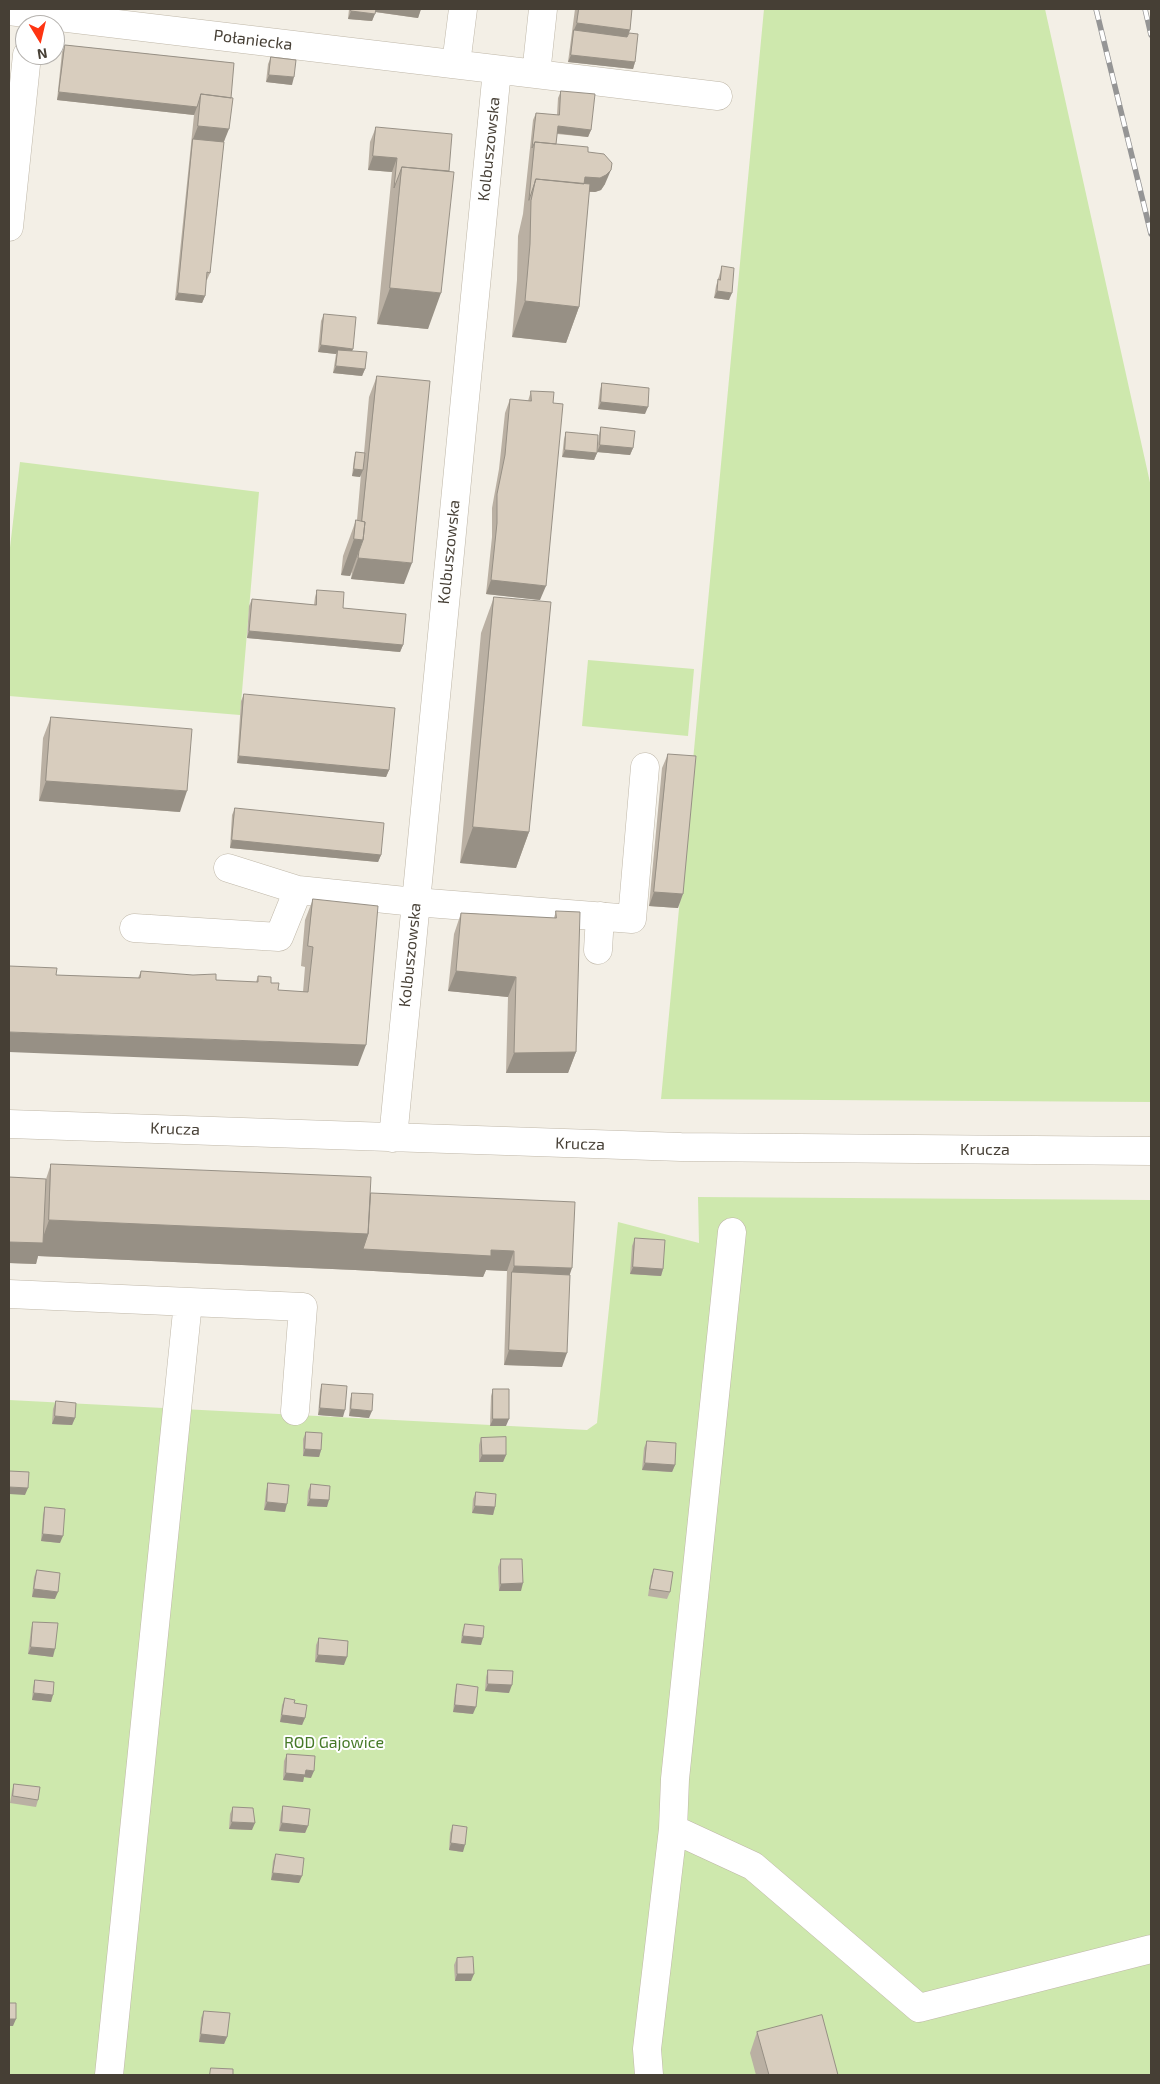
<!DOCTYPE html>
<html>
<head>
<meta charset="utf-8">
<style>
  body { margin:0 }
  #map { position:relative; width:1160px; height:2084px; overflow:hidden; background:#f3efe6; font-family:"Exo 2",sans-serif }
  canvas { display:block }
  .frame { position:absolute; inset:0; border:10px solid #463f35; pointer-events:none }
  .north { position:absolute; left:15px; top:15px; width:50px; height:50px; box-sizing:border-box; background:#fff; border:1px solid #b5b2ae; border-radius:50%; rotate:171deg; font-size:14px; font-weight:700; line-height:20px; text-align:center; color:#463f35 }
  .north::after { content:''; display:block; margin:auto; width:18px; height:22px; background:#fe3412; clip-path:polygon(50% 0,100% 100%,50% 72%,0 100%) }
</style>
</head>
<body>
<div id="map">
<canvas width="1160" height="2084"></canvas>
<div class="frame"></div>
<div class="north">N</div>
</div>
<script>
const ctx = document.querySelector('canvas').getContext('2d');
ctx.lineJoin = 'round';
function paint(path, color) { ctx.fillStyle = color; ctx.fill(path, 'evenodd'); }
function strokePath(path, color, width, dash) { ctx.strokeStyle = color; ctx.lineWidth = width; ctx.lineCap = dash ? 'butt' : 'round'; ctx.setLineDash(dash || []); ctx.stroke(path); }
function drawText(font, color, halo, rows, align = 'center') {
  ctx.font = font + ' "Exo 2",sans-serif'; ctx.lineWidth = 4; ctx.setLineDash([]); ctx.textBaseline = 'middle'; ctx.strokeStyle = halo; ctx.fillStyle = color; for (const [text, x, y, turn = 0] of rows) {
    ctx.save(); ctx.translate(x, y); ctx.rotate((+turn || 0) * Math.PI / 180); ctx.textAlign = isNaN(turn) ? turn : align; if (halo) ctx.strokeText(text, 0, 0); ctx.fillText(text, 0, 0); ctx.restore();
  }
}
const green = new Path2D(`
  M764,9H1045L1151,487V1102L661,1099Z
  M20,462L259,492L240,715L9,696V556Z
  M588,660L694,669L688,736L582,726Z
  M698,1197L1151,1200V2075H9V1400L587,1430L597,1423L618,1222L699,1243Z`);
const minor = new Path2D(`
  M9,11L536,74L543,9
  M456,64L463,9
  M536,74L718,96
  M9,227L27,55
  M228,868L298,890L415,902L632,919L645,767
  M134,928L279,937L298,890
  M598,950L600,916
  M9,1124L681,1147L1151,1151
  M393,1138L497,70
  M9,1294L303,1307L295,1411
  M673,1829L753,1866L919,2008L1151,1949
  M109,2075L188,1302
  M649,2075L647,2049L673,1829L675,1779L732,1232`);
const rail = new Path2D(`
  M1096,9L1151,234
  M1145,9L1151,35`);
const wall = new Path2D(`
  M349,9H421L418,18L375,12L372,21L348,19Z
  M575,9H632L629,33L635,62L633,69L568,62Z
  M65,45L234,63L224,142L210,273L207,280H206L205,296L202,303L175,300L194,115L57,100L62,52Z
  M271,57L292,85L266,82L268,64Z
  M561,91L591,130L588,137L557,134L556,144L588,152L605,184L601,190L595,192H589L579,307L566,343L512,337L517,280L518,236L523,214L533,120L536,113L557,115L558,98Z
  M376,127L449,171L428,329L377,324L392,172L368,170L370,142Z
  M722,266L729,300L714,298L716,286Z
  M324,314L365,369L362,376L333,373L336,354L318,352L321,321Z
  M377,376L404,584L351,579L352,572L350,576L341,575L343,556L356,520H357L361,474L360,477L352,476L354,459L356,452L364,453L369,397Z
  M602,383L645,414L598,409L600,390Z
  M531,391L540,600L486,594L492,537V508L499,469L505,413L510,399L528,401Z
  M601,427L633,448L630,455L597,452L599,434Z
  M566,432L597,453L594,460L562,457L564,439Z
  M317,590L343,608L403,645L400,652L247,638L249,606L252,599L314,605L315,597Z
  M494,597L529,832L516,868L460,863L481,633Z
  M244,694L389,770L386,777L237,763L241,701Z
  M51,717L180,812L39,801L43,738Z
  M668,754L678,908L649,906L662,768Z
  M235,808L381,855L378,862L230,848L232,815Z
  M313,899L358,1066L56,975L138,978L141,971L216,980L256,982L258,976L271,983L278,990L303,992L305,967L301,966L305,920Z
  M556,911L576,1052L568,1073H506L508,997L448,991L454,934L461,913L554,918Z
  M51,1164L371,1193L570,1275L562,1367L504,1365L507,1271L486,1270L483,1277L355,1270L38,1256L36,1264L9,1263V1177L46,1179Z
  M635,1238L663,1269L661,1276L630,1274L632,1246Z
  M322,1384L343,1417L318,1415L320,1391Z
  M493,1389L506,1426H490L491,1396Z
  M352,1393L369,1418L349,1416L350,1400Z
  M56,1401L75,1418L72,1425L52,1424L53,1409Z
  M306,1432L321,1450L319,1457L303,1456V1439Z
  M481,1438L506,1455L503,1462H479V1445Z
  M647,1441L675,1465L672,1472L642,1470L644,1448Z
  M268,1483L285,1512L264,1510L266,1491Z
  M311,1484L327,1507L307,1506L308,1491Z
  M476,1492L495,1507L493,1515L472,1513L473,1499Z
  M45,1507L60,1543L41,1541L43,1515Z
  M501,1559L521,1591H499L498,1567Z
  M654,1569L670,1592L667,1599L648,1596L651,1576Z
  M37,1570L55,1599L32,1597L34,1577Z
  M33,1622L53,1657L28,1654L31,1629Z
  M465,1624L481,1645L461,1643L462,1632Z
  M319,1638L344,1665L315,1662L316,1645Z
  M488,1670L509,1693L485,1691L486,1677Z
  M35,1680L51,1702L32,1700L33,1687Z
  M457,1684L473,1714L453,1712L455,1692Z
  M285,1698L294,1703L305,1718L302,1725L280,1722L282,1705Z
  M287,1754L311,1778L304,1777L303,1782L283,1780L284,1761Z
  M14,1784L38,1800L36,1807L10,1803L12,1791Z
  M283,1806L308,1826L305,1833L279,1831L281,1813Z
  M233,1807L252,1830L229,1829L230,1814Z
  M453,1825L463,1852L449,1850L450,1833Z
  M276,1854L299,1883L271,1880L273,1861Z
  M457,1958L471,1981H455L454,1965Z
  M204,2011L227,2037L224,2044L199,2042L201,2018Z
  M757,2032L838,2075H756L750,2053Z`);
const shadedWall = new Path2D(`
  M370,9H421L418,18L369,11Z
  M351,11L375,14L372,21L348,19Z
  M577,23L630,30L625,44L574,30Z
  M571,55L635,62L633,69L568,62Z
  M269,75L294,77L292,85L266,82Z
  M59,92L197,107L194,115L57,100Z
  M198,126L229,129L221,149L193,139Z
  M558,126L591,130L588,137L555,133Z
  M373,156L397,158L392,172L368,170Z
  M611,170L605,184L601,190L595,192L580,191L585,177Z
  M390,288L441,293L428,329L377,324Z
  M717,291L732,293L729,300L714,298Z
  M178,293L205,296L202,303L175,300Z
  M525,301L579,307L566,343L512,337Z
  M321,345L353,349L350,356L338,350L336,354L318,352Z
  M336,366L365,369L362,376L333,373Z
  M601,402L648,407L645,414L598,409Z
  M600,445L633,448L630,455L597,452Z
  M565,450L597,453L594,460L562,457Z
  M354,469L363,470L360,477L352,476Z
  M354,539L363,540L350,576L341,575Z
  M358,558L412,563L404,584L351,579Z
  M491,580L546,586L540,600L486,594Z
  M249,631L403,645L400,652L247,638Z
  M239,756L389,770L386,777L237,763Z
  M46,781L187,791L180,812L39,801Z
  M473,827L529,832L516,868L460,863Z
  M232,840L381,855L378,862L230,848Z
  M654,892L683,894L678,908L649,906Z
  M456,971L516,977L508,997L448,991Z
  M9,1032L366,1045L358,1066L9,1052Z
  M576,1052L568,1073H506L514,1053Z
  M49,1220L368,1234L491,1250L514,1251L507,1271L486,1270L483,1277L355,1270L38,1256L36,1264L9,1263V1242L41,1243Z
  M514,1266L572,1268L565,1289L512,1272Z
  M633,1267L663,1269L661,1276L630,1274Z
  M509,1350L567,1353L562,1367L504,1365Z
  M320,1408L345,1410L343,1417L318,1415Z
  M351,1409L372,1411L369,1418L349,1416Z
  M55,1416L75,1418L72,1425L52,1424Z
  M493,1419H509L506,1426H490Z
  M305,1449L321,1450L319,1457L303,1456Z
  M482,1455H506L503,1462H479Z
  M645,1463L675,1465L672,1472L642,1470Z
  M9,1487L28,1488L25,1495L9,1494Z
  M310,1499L329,1500L327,1507L307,1506Z
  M267,1502L287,1504L285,1512L264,1510Z
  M475,1506L495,1507L493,1515L472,1513Z
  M43,1534L63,1536L60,1543L41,1541Z
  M523,1583L521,1591H499L501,1584Z
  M34,1589L58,1592L55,1599L32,1597Z
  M463,1636L483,1638L481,1645L461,1643Z
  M31,1647L55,1649L53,1657L28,1654Z
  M318,1655L347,1657L344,1665L315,1662Z
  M488,1684L512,1685L509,1693L485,1691Z
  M34,1693L53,1695L51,1702L32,1700Z
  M455,1705L476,1707L473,1714L453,1712Z
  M282,1715L305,1718L302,1725L280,1722Z
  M306,1770L314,1771L311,1778L304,1777L303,1782L283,1780L286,1773Z
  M232,1822L255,1823L252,1830L229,1829Z
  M282,1823L308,1826L305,1833L279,1831Z
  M451,1843L465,1845L463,1852L449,1850Z
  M273,1873L302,1876L299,1883L271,1880Z
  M457,1974H474L471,1981H455Z
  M9,2019H16L13,2026H9Z
  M201,2034L227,2037L224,2044L199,2042Z`);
const building = new Path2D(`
  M351,9H376L375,14L351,11Z
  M579,9H632L630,30L577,23Z
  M574,30L627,37L629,33L638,34L635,62L571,55Z
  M65,45L234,63L231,98L201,94L197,107L59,92Z
  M271,57L296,60L294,77L269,75Z
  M561,91L595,94L591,130L558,126L556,144L535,142L532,148L536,113L559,115Z
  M201,94L233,98L229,129L198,126Z
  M376,127L452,134L449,171L402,167L394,188L397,158L373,156Z
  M193,139L224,142L210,273L207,272L205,296L178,293Z
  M535,142L588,147V152L604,154L612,163L611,170L606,175L600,178L585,177L584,184L536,179L529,200Z
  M402,167L454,172L441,293L390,288Z
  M536,179L590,184L579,307L525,301L530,244L531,201Z
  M722,266L734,268L732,293L717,291L718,279L720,280Z
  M324,314L356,317L353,349L321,345Z
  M338,350L367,352L365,369L336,366Z
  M377,376L430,381L412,563L358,558L359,551L363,540L365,522L362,521Z
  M602,383L649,388L648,407L601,402Z
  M531,391L554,392L553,403L563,404L546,586L491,580L497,523V494L505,455L510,399L531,401Z
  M601,427L635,431L633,448L600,445Z
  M566,432L598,435L597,453L565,450Z
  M356,452L365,453L363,470L354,469Z
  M356,520L365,522L363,540L354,539Z
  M317,590L344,592L343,608L406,614L403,645L249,631L252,599L316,605Z
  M494,597L551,602L529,832L473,827Z
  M244,694L395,708L389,770L239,756Z
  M51,717L192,729L187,791L46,781Z
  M668,754L696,756L683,894L654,892Z
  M235,808L384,823L381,855L232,840Z
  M313,899L378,906L366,1045L9,1032V966L57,968L56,975L140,978L141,971L193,975L216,974V980L258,982V976L271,977V983H279L278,990L308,992L313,947L308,946Z
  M556,911L580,912L576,1052L514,1053L516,977L456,971L461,913L556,918Z
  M51,1164L371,1177L368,1234L49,1220Z
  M9,1177L46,1179L43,1243L9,1242Z
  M371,1193L575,1202L572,1268L514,1266V1251L491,1250V1256L363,1249L368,1234Z
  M635,1238L665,1240L663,1269L633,1267Z
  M512,1272L570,1275L567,1353L509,1350Z
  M322,1384L347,1386L345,1410L320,1408Z
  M493,1389H509V1419H493Z
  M352,1393L373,1394L372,1411L351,1409Z
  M56,1401L76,1403L75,1418L55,1416Z
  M306,1432L322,1433L321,1450L305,1449Z
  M506,1437V1455H482L481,1438Z
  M647,1441L676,1443L675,1465L645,1463Z
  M9,1471L29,1472L28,1488L9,1487Z
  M268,1483L289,1485L287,1504L267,1502Z
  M311,1484L330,1486L329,1500L310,1499Z
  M476,1492L496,1494L495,1507L475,1506Z
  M45,1507L65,1509L63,1536L43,1534Z
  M501,1559H522L523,1583L501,1584Z
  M654,1569L673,1572L670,1592L650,1589Z
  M37,1570L60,1573L58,1592L34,1589Z
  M33,1622L58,1623L55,1649L31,1647Z
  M465,1624L484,1626L483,1638L463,1636Z
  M319,1638L348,1641L347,1657L318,1655Z
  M488,1670L513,1671L512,1685L488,1684Z
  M35,1680L54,1682L53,1695L34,1693Z
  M457,1684L478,1687L476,1707L455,1705Z
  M285,1698L295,1700L294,1703L307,1705L305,1718L282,1715Z
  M287,1754L315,1756L314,1771L306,1770L305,1775L286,1773Z
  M14,1784L40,1787L38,1800L13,1796Z
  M283,1806L310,1809L308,1826L282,1823Z
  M233,1807L253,1808L255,1823L232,1822Z
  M453,1825L467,1827L465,1845L451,1843Z
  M276,1854L304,1858L302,1876L273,1873Z
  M473,1957L474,1974H457V1958Z
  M9,2003H16V2019H9Z
  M204,2011L230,2013L227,2037L201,2034Z
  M822,2015L838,2075H769L757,2032Z
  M211,2068L233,2069V2075H210Z`);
const streetNames = [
  ["Połaniecka",253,40,7],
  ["Kolbuszowska",489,149,-84],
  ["Kolbuszowska",449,552,-84],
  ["Kolbuszowska",410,955,-84],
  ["Krucza",175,1129,2],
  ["Krucza",580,1144,2],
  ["Krucza",985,1150]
];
const parkNames = [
  ["ROD Gajowice",334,1743]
];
paint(green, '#cee8ad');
strokePath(minor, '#bfb7a8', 29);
strokePath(minor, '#fff', 28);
strokePath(rail, '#959595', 5.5);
strokePath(rail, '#fff', 4, [11]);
paint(wall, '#bab0a3');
paint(shadedWall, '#979085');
paint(building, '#d8cdbe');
strokePath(building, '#979085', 1);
drawText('16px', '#463f35', '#fff', streetNames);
drawText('16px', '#467927', '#fff', parkNames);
</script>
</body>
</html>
